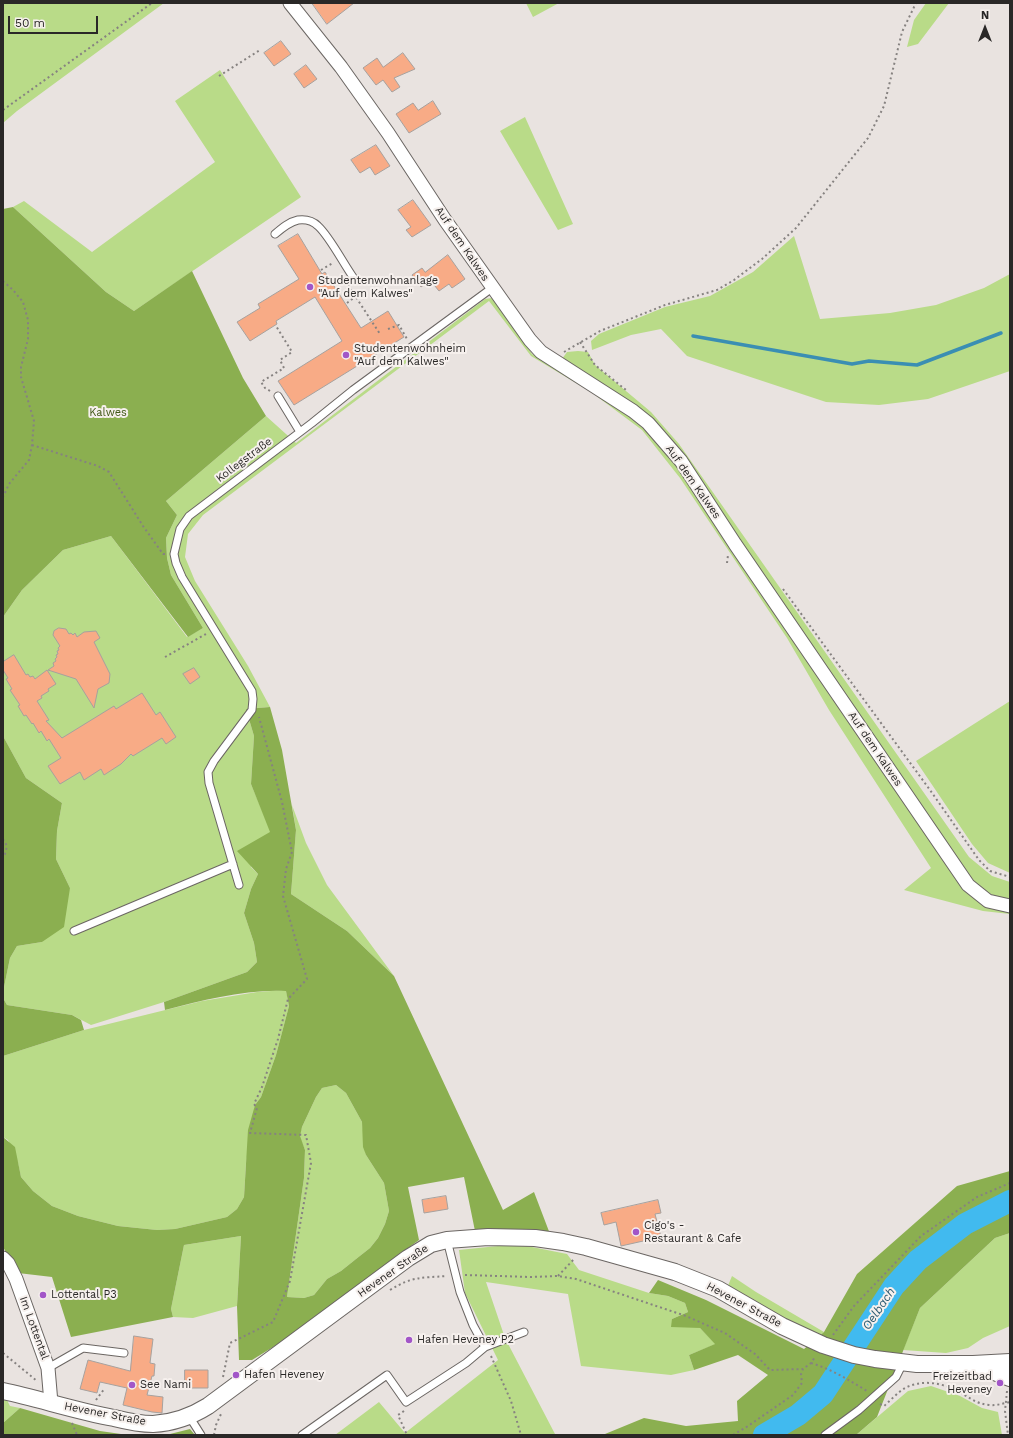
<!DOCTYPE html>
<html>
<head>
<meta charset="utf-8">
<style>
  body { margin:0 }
  #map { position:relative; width:1013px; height:1438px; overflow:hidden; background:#e9e3e0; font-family:"Work Sans",sans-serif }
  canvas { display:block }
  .frame { position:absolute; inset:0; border:4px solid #2a2827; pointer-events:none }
  .north { position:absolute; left:965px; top:8px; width:40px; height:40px; -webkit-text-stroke:3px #f6f0ed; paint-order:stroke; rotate:0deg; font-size:11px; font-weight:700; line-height:16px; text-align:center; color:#2a2827 }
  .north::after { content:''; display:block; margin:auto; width:14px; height:18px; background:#2a2827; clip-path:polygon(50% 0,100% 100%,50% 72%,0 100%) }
  .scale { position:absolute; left:8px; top:16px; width:90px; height:18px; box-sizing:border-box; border:2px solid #2a2827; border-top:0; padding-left:5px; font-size:12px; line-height:14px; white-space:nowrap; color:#2a2827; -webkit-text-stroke:3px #f6f0ed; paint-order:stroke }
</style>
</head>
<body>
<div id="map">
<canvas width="1013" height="1438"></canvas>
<div class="frame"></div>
<div class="north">N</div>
<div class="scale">50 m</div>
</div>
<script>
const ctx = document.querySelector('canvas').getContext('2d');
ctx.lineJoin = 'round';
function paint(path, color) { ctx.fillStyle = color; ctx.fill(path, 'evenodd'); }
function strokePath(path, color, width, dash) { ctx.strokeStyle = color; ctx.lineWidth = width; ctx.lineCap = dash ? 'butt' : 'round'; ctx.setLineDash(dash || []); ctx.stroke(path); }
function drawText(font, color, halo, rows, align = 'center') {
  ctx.font = font + ' "Work Sans",sans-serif'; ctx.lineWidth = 4; ctx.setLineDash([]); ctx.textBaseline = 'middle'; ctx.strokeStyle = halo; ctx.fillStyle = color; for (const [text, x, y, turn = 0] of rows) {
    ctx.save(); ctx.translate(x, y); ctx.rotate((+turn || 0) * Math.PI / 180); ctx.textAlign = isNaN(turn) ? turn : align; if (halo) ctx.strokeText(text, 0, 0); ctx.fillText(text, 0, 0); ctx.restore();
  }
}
const green = new Path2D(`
  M3,3H164L17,111L3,123Z
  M526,3H559L533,17Z
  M926,3H949L918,44L907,47L914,20Z
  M220,70L301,197L134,311L106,292L13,207L24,201L92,252L215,162L175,101Z
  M525,117L573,224L558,230L500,131Z
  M794,236L820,319L890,313L936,305L984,288L1010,274V371L928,399L879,405L826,402L687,356L661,329L631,335L592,350L591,341L599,334L665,307L710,296L753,272Z
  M492,298L496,300L522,338L532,354L551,364L629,414L658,441L682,473L944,862L963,887L1010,910V914L983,911L904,890L931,868L829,710L787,638L680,478L642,430L591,392L531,356L489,301L203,515L188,534L185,557L195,581L248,666L270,707L246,709L254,736L251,784L271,832L251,867L258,874L251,889L244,913L254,943L257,962L247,972L164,1002L91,1025L72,1015L7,1005L3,998V992L10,958L17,946L42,942L70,888L56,859L57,831L62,803L26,778L3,736V617L22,590L63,550L111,536L187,637L203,628L171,575L167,558L166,538L177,515L166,501L266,416L296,443L485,299Z
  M578,351L588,352L595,365L651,412L679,444L969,857L992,876L1010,882V899C991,897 983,890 968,878L684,457L562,359L567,352Z
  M1010,701V873L988,863L972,844L916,761Z
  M292,805L306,843L327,885L394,976L347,931L291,894L296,830Z
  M286,990L289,1006L276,1055L261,1097L255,1105L246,1163L244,1197L237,1209L227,1217L175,1229L157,1230L118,1226L78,1216L52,1206L33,1191L21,1177L18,1163L8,1140L3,1137V1056L84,1030L202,1001L257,992Z
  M336,1085L346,1093L362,1122L366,1155L384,1183L389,1211L385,1224L378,1238L370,1248L356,1259L341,1271L327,1279L314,1295L304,1298L287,1297L304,1178L305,1150L299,1136L302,1127L316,1097L322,1088Z
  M1010,1233V1326L983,1338L968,1348L946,1353L903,1350L920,1308L995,1238Z
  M241,1236L237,1306L193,1318L173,1317L171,1309L184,1245Z
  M517,1244L567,1254L579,1270L649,1293L668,1296L685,1303L688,1312L672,1319L700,1328L716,1344L689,1355L694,1370L671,1375L581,1366L568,1294L486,1282L505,1338L555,1434L541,1435H335L379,1402L405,1433L498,1360L465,1293L459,1250Z
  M732,1276L756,1292L824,1332L818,1337L727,1288Z
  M931,1386L960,1396L982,1408L998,1412L1002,1435H856L908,1391Z
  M3,1396H5L10,1406L20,1408L3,1423Z`);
const forest = new Path2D(`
  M13,207L106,292L134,311L192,271L243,378L266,416L166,501L177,515L166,538L167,558L171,575L203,628L188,637L111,536L63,550L22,590L3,617V209Z
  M270,707L282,750L296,830L291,894L347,931L394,976L503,1210L534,1192L550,1234L475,1231L464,1177L408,1187L419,1240L278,1344L252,1360H239L237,1306L241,1236L184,1245L171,1309L173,1317L71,1337L52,1277L18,1273L3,1247V1137L15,1147L21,1177L33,1191L52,1206L78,1216L118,1226L157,1230L175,1229L227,1217L237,1209L244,1197L248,1130L255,1105L261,1097L276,1055L289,1006L286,991C246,989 204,1000 165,1010L164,1002L247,972L257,962L254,943L244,913L251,889L258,874L237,851L270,832L251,784L254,736L246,709ZM336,1085L346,1093L362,1122L363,1147L366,1155L384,1183L389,1211L385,1224L378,1238L370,1248L356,1259L341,1271L327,1279L314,1295L304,1298L287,1297L304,1178L305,1150L300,1136L302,1127L316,1097L322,1088Z
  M3,736L26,778L62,803L57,831L56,859L70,888L64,927L42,942L17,946L10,958L3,992Z
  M3,998L7,1005L72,1015L81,1020L84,1030L3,1056Z
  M1010,1171V1233L995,1238L920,1308L877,1417L856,1435H541L555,1434H605L644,1418L686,1426L738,1421L737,1401L768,1375L738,1355L694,1370L689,1355L715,1344L700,1328L671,1327L672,1319L688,1312L685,1303L668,1296L649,1293L658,1280L706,1300L804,1349L824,1332L857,1274L957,1186Z
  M20,1408L100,1431L128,1435H3V1423Z
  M190,1429L195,1435H166Z`);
const stream = new Path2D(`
  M693,336L852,364L869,361L917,365L1001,333`);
const river = new Path2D(`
  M764,1435L798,1415L823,1394L894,1286L918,1260L965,1224L1010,1201`);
const building = new Path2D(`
  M312,3H354L327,24Z
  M281,41L291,54L274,66L264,53Z
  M403,53L415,69L394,78L400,87L392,92L383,80L376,85L363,68L377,58L383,67Z
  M306,65L317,79L304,88L294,74Z
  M433,101L441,114L409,133L396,114L413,103L418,110Z
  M376,145L390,166L375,175L370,167L360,173L351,160Z
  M413,200L431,225L412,237L406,230L411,227L398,210Z
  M298,234L322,274L325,272L361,328L388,311L404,337L294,405L278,381L342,341L315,297L276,321L277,324L250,341L237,322L260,308L258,304L299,279L278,246Z
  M448,255L465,279L452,288L449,284L439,291L430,280L421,287L412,275L422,268L425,272Z
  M59,628L66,629L69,634L71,633L73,635L75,633L77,637L84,632L96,631L100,638L94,642L110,674L109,683L98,689L94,708L76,679L48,670L54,666L53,663L56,661L55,659L57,657L56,655L58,654L57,651L59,650L58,648L60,646L53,635L54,631Z
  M14,655L26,675L28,674L30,677L33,676L35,679L47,670L56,684L48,689L49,691L41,696L42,698L37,701L49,720L46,721L62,738L114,706L116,709L142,693L156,715L160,712L176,737L166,744L162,738L133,756L131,754L121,764L104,775L101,769L84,780L80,772L60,784L48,766L61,758L49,739L47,741L41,731L39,733L33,723L32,724L26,715L24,716L18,706L20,705L10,690L12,689L6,679L8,678L3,670V662Z
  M194,668L200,677L190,684L183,674Z
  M446,1196L448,1209L424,1213L422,1200Z
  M658,1200L661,1213L655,1214L661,1237L621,1246L616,1222L604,1225L601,1213Z
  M134,1336L153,1339L150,1363L155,1364L154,1376H152L147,1395L163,1397L162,1413L152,1412L123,1405L127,1388L100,1382L97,1393L80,1389L88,1360L130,1371Z
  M185,1370H208V1388H185Z`);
const path = new Path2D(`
  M219,76L260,50
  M3,110L152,3
  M321,270L333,263
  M3,281L13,290L23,302L28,320V339L21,367V377L34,421L32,445L29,460L9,484L3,497
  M348,285L380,334
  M347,303L355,297
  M388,329L399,325L407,339
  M580,342L595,365L626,390
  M564,352L600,331L665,305L717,290L734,280L762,259L796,228L868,138L884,106L902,32L916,3
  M270,391L265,388L261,382L284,368L280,360L292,352L276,326
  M32,445L98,466L109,472L143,526L163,554H165
  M727,563L728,555
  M783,589L930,790L979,860L990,871L1010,877
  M165,657L206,634
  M3,839L7,846L5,854L3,857
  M465,1275L531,1277L558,1276L576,1279L686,1316L725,1333L755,1354L770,1370L803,1369
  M558,1276L575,1258
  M390,1290C413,1276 421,1278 447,1276
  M833,1335L854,1306L921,1236L977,1197L1010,1183
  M3,1353L37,1381
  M491,1356L511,1401L521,1435
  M811,1363C831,1369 849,1380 867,1391
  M223,1377L230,1343L273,1322L290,1281L311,1163L306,1135L250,1133L257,1108L254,1104L262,1087L278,1039L288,999L307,979L283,896L286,869L292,852L282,802L259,717
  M1007,1391L1005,1411L1008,1435
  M96,1400L105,1388
  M880,1404L884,1406C891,1400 898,1392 905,1388C922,1379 942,1383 958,1391C968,1397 977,1404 989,1405C997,1406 1003,1403 1010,1402
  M404,1411L398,1415L407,1435
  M72,1423L77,1435
  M214,1435L216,1425L221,1414
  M733,1435L748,1426L793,1395L802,1383L801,1374L803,1369L811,1363L815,1357`);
const service = new Path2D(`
  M275,234C282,228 289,222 298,220C306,219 313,221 318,226C330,237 343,263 353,277
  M278,396L300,432
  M239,885L209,783L208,772L214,761L252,710L253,699L252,691L182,577L176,563L174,554L180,529L189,516L312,423L353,390L492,288
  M74,931L233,864
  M447,1240L460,1292L473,1325L485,1347
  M48,1368L83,1348L124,1353
  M189,1416L201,1435
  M302,1435L387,1375L406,1402L466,1363L485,1347L524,1332
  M825,1435L859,1410L896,1377L903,1363`);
const minor = new Path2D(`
  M290,3L341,67L388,133L445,220L530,340L541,352L633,411L648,423L681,461L735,544L968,885L988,901L1010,906
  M3,1258L8,1263L16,1279L48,1368L51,1403`);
const tertiary = new Path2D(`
  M979,1366L1010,1378
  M3,1391C40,1399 76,1411 114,1418C126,1421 140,1424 153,1424C172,1423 192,1416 208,1406L408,1258L431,1244L447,1240L488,1237L535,1238L563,1242L586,1247L675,1272L718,1289L782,1326L823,1345L854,1355L875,1359L917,1364H973L1010,1362`);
const markers = [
  [310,287,4,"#a256c8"],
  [346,355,4,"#a256c8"],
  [636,1232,4,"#a256c8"],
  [43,1295,4,"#a256c8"],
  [409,1340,4,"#a256c8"],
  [236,1375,4,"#a256c8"],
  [1000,1383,4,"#a256c8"],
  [132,1385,4,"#a256c8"]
];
const streetNames = [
  ["Auf dem Kalwes",462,244,56],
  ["Kollegstraße",244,460,-37],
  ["Auf dem Kalwes",693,482,55],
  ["Auf dem Kalwes",875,749,56],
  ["Hevener Straße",393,1271,-35],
  ["Hevener Straße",744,1305,28],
  ["Im Lottental",34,1328,70],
  ["Hevener Straße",105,1414,11]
];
const poiNames = [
  ["Studentenwohnanlage",318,281],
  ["\"Auf dem Kalwes\"",318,294],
  ["Studentenwohnheim",354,349],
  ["\"Auf dem Kalwes\"",354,362],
  ["Cigo's -",644,1226],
  ["Restaurant & Cafe",644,1239],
  ["Lottental P3",51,1295],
  ["Hafen Heveney P2",417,1340],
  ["Hafen Heveney",244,1375],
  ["Freizeitbad",992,1377,"right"],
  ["Heveney",992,1390,"right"],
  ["See Nami",140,1385]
];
const parkNames = [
  ["Kalwes",108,413]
];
const waterNames = [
  ["Oelbach",879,1309,-56]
];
paint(green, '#b9db88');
paint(forest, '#8baf50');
strokePath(stream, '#3a8eb3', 3.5);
strokePath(river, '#41baef', 22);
paint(building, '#f8ab86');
strokePath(building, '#a6a19e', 1);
strokePath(service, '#6b6663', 9);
strokePath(minor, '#6b6663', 15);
strokePath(tertiary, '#6b6663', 18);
strokePath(path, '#868280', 2, [2, 3]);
strokePath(service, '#fff', 7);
strokePath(minor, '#fff', 13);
strokePath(tertiary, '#fff', 16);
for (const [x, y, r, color] of markers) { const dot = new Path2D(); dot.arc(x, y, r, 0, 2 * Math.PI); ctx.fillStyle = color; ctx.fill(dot); strokePath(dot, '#f6f0ed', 1.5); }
drawText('11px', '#2a2827', '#f6f0ed', streetNames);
drawText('11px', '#2a2827', '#f6f0ed', poiNames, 'left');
drawText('11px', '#425917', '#f6f0ed', parkNames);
drawText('italic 12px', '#2c5b72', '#f6f0ed', waterNames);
</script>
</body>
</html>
